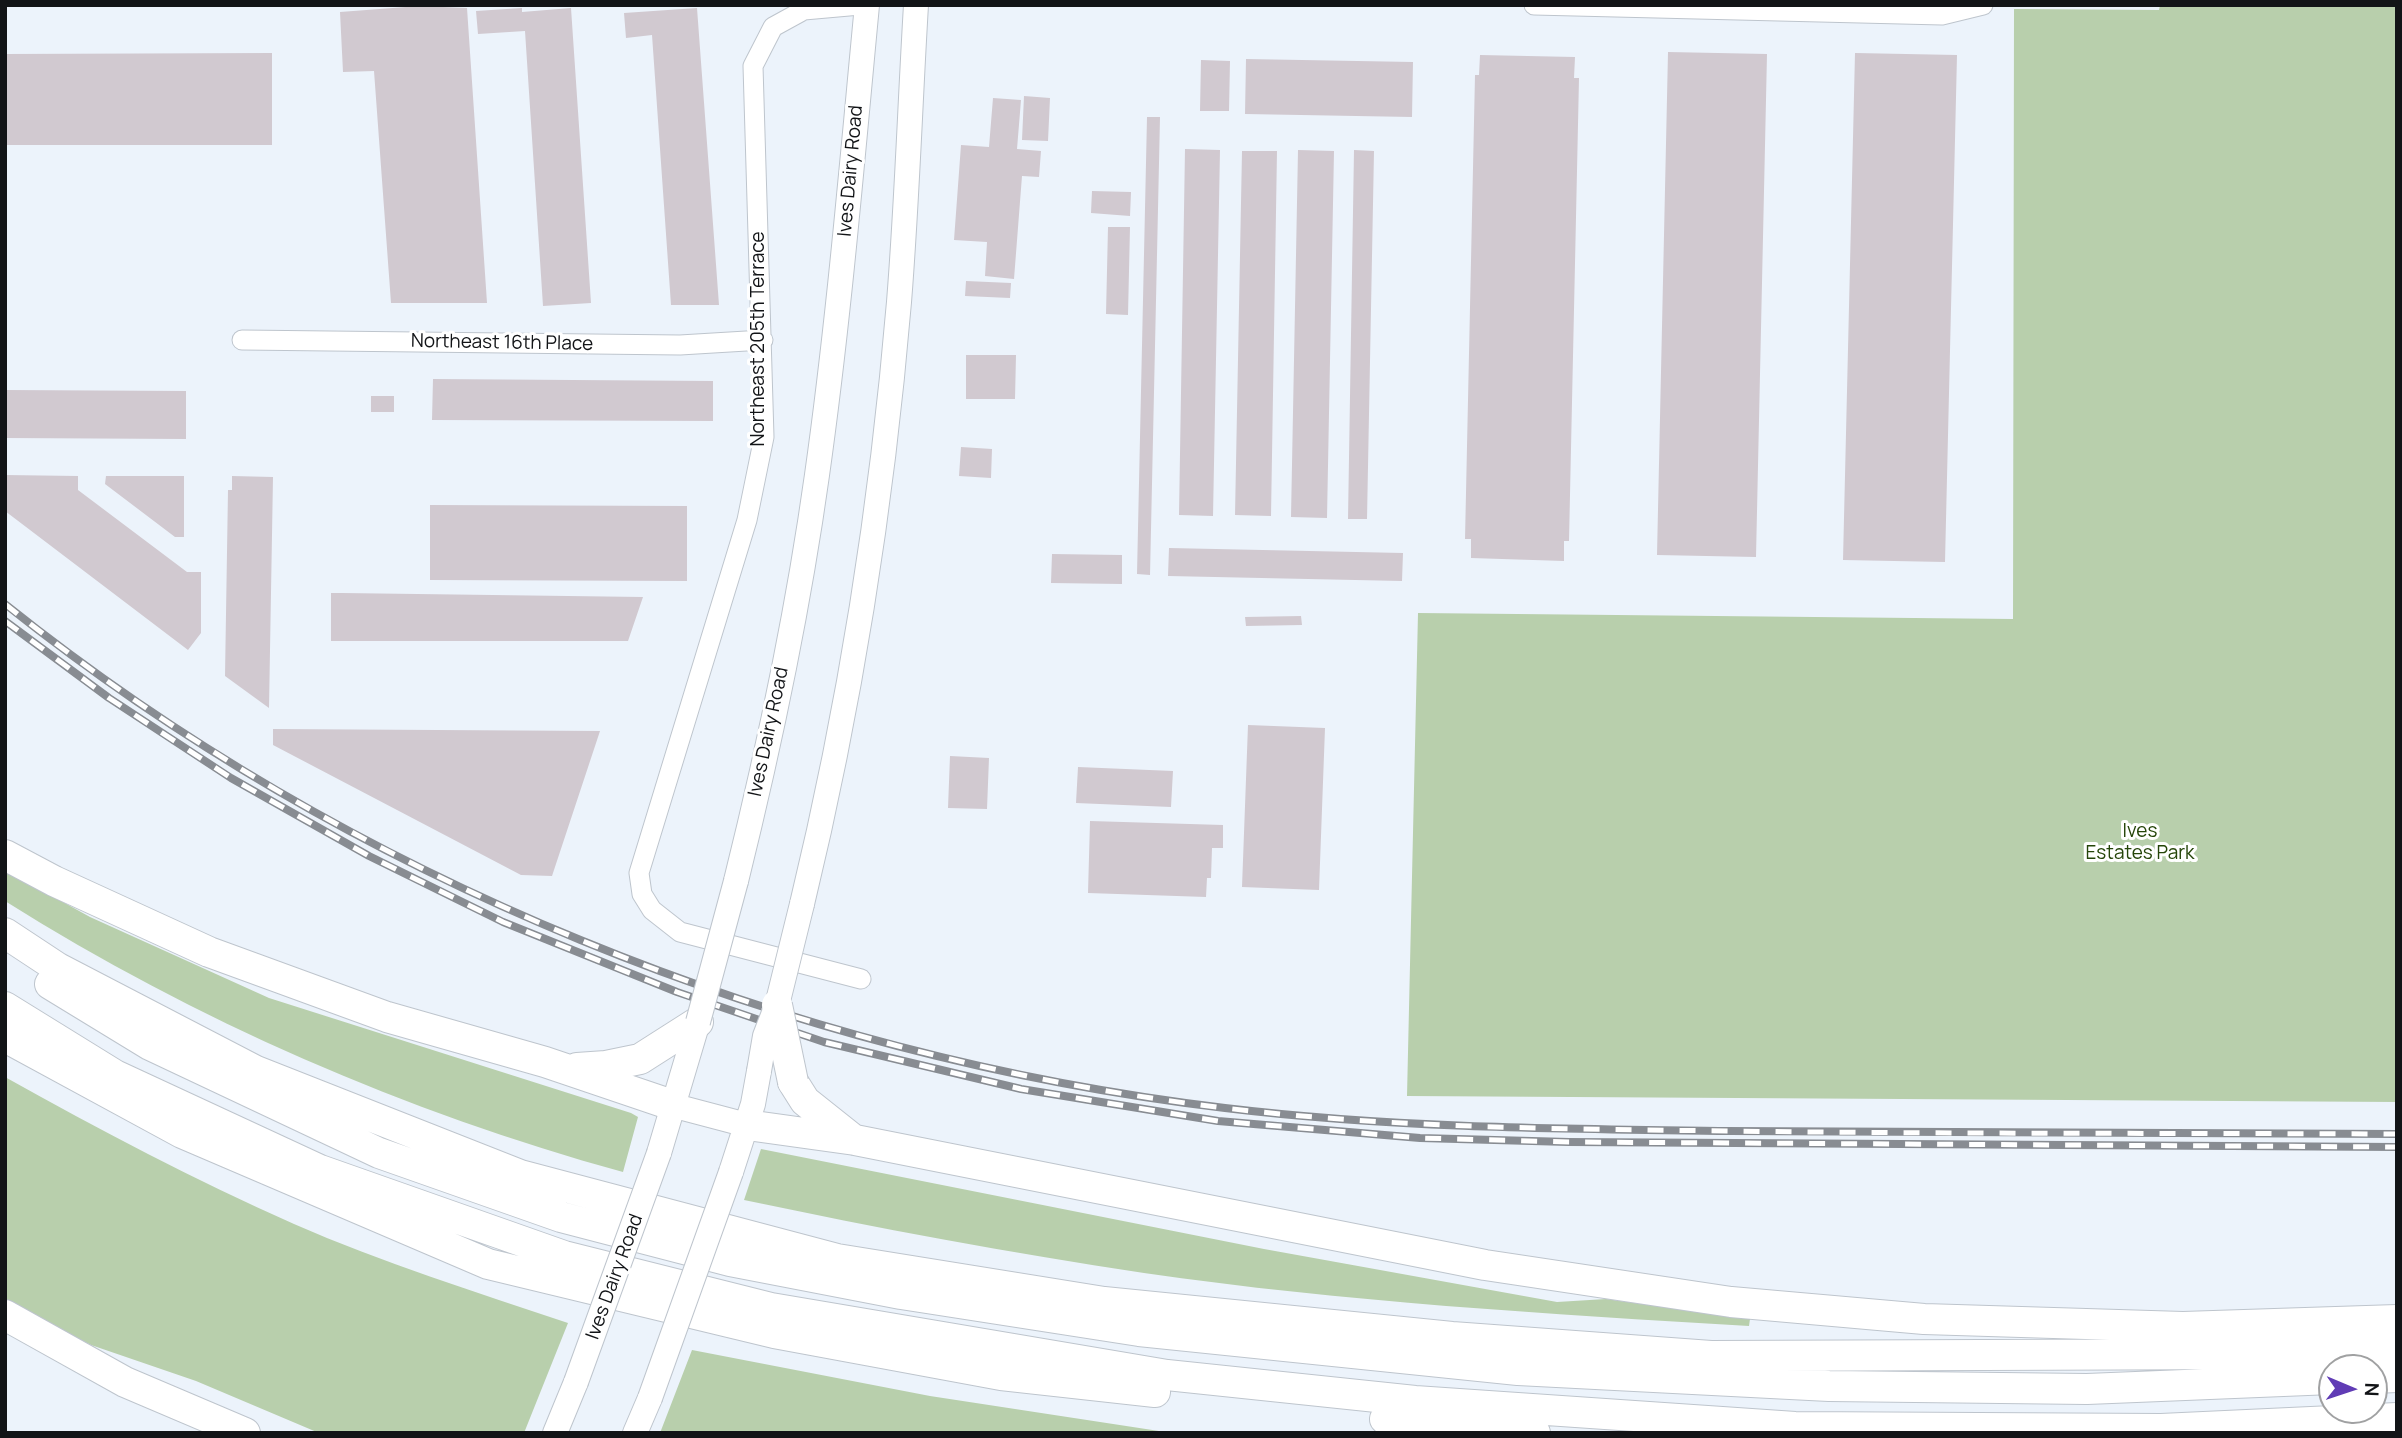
<!DOCTYPE html>
<html>
<head>
<meta charset="utf-8">
<style>
  body { margin:0 }
  #map { position:relative; width:2402px; height:1438px; overflow:hidden; background:#ecf3fb; font-family:Manrope,sans-serif }
  canvas { display:block }
  .frame { position:absolute; inset:0; border:7px solid #121417; pointer-events:none }
  .north { position:absolute; left:2318px; top:1354px; width:70px; height:70px; box-sizing:border-box; background:#fff; border:2px solid #a0a1a2; border-radius:50%; rotate:92deg; font-size:19px; font-weight:700; line-height:28px; text-align:center; color:#121417 }
  .north::after { content:''; display:block; margin:auto; width:24px; height:32px; background:#603cb5; clip-path:polygon(50% 0,100% 100%,50% 72%,0 100%) }
</style>
</head>
<body>
<div id="map">
<canvas width="2402" height="1438"></canvas>
<div class="frame"></div>
<div class="north">N</div>
</div>
<script>
const ctx = document.querySelector('canvas').getContext('2d');
ctx.lineJoin = 'round';
function paint(path, color) { ctx.fillStyle = color; ctx.fill(path, 'evenodd'); }
function strokePath(path, color, width, dash) { ctx.strokeStyle = color; ctx.lineWidth = width; ctx.lineCap = dash ? 'butt' : 'round'; ctx.setLineDash(dash || []); ctx.stroke(path); }
function drawText(font, color, halo, rows, align = 'center') {
  ctx.font = font + ' Manrope,sans-serif'; ctx.lineWidth = 6; ctx.setLineDash([]); ctx.textBaseline = 'middle'; ctx.strokeStyle = halo; ctx.fillStyle = color; for (const [text, x, y, turn = 0] of rows) {
    ctx.save(); ctx.translate(x, y); ctx.rotate((+turn || 0) * Math.PI / 180); ctx.textAlign = isNaN(turn) ? turn : align; if (halo) ctx.strokeText(text, 0, 0); ctx.fillText(text, 0, 0); ctx.restore();
  }
}
const green = new Path2D(`
  M2160,5H2397V1102L1407,1096L1418,613L2013,619L2014,9L2159,10Z
  M5,870L90,917L269,998L631,1113L638,1117L623,1172C405,1112 196,1021 5,901Z
  M5,1077C100,1130 195,1180 294,1224C383,1263 476,1292 568,1323L524,1433H319L196,1381L91,1345L5,1303Z
  M761,1149L1264,1249L1557,1302L1606,1299L1750,1319L1749,1326C1548,1314 1344,1302 1144,1273C1010,1253 877,1228 744,1200Z
  M692,1350L930,1396L1172,1433H660Z`);
const building = new Path2D(`
  M419,6L467,8L487,303H391L374,71L343,72L340,12Z
  M522,8V12L571,8L591,303L543,306L525,31L478,34L476,11Z
  M697,8L719,305H671L652,35L626,38L624,13Z
  M1668,52L1767,54L1756,557L1657,555Z
  M272,53V145H5V54Z
  M1855,53L1957,55L1945,562L1843,560Z
  M1480,55L1575,57L1574,78H1579L1569,541H1564V561L1471,558V539H1465L1475,75H1479Z
  M1246,59L1413,62L1412,117L1245,114Z
  M1201,60L1230,61L1229,111H1200Z
  M1024,96L1050,98L1048,141L1022,140Z
  M993,98L1021,100L1017,149L1041,151L1039,177L1022,176L1014,279L985,276L987,242L954,240L961,145L989,147Z
  M1147,117H1160L1150,575L1137,574Z
  M1185,149L1220,150L1213,516L1179,515Z
  M1298,150L1334,151L1327,518L1291,517Z
  M1354,150L1374,151L1367,519H1348Z
  M1242,151H1277L1271,516L1235,515Z
  M1092,191L1131,192L1130,216L1091,213Z
  M1108,227H1130L1128,315L1106,314Z
  M966,281L1011,283L1010,298L965,296Z
  M966,355H1016L1015,399H966Z
  M433,379L713,381V421L432,420Z
  M5,390L186,391V439L5,438Z
  M371,396H394V412H371Z
  M961,447L992,449L991,478L959,476Z
  M5,475L78,476V490L187,572H201V633L188,650L5,511Z
  M106,476H184V537H175L105,484Z
  M232,476L273,477L269,708L225,676L228,490H232Z
  M430,505L687,506V581L430,580Z
  M1169,548L1403,553L1402,581L1168,576Z
  M1052,554L1122,555V584L1051,583Z
  M331,593H342L643,597L628,641H331Z
  M1301,616L1302,625L1246,626L1245,617Z
  M1248,725L1325,728L1319,890L1242,887Z
  M273,729L600,731L552,876L521,875L273,745Z
  M950,756L989,758L987,809L948,808Z
  M1078,767L1173,771L1171,807L1076,803Z
  M1090,821L1223,825V848H1212L1211,878H1207L1206,897L1088,893Z`);
const minor = new Path2D(`
  M860,5L804,10L773,27L753,66L764,437L747,520L639,873L642,894L652,910L680,932L861,979
  M1534,5L1942,15L1983,5
  M242,340L680,345L763,340`);
const major = new Path2D(`
  M736,881C769,748 798,611 817,475C839,319 852,162 867,5
  M802,904C850,706 882,505 899,302C907,203 910,104 916,5
  M675,1106L747,1125
  M659,1153L698,1022
  M731,1172L753,1104L759,1071
  M555,1433L576,1382
  M635,1433L650,1398`);
const highway = new Path2D(`
  M5,855L54,881L209,952L387,1017L545,1062L675,1106
  M5,933L58,968L256,1071L520,1175L837,1259L1104,1302L1452,1337L1711,1356L2254,1354L2397,1348
  M50,984L150,1045L379,1153L561,1217L730,1261L901,1294L1139,1331L1518,1370L1829,1386L2087,1389L2332,1379
  M5,1007L115,1075L320,1170L564,1256L771,1308L1167,1375L1415,1401L1795,1427L2161,1429L2397,1418
  M5,1037L182,1133L488,1264L774,1333L1001,1375L1155,1392
  M577,1068L606,1066L640,1059L698,1022
  M793,1082L805,1101L854,1140
  M747,1125L855,1140L1485,1265L1731,1302L1924,1319L2183,1327L2397,1320
  M5,1315L125,1382L245,1433
  M2374,1378L2397,1377
  M1385,1419L1535,1433`);
const rail = new Path2D(`
  M5,604C350,880 788,1056 1225,1108C1392,1128 1560,1129 1729,1131C1951,1134 2174,1133 2397,1134
  M5,621L109,698L231,778L369,856L503,922L677,992L824,1042L1021,1089L1218,1121L1420,1138L1569,1142L2397,1147`);
const majorBridge = new Path2D(`
  M698,1022L736,881
  M759,1071L765,1036L777,1005L802,904
  M576,1382L659,1153
  M650,1398L731,1172`);
const highwayBridge = new Path2D(`
  M777,1005L793,1082`);
const streetNames = [
  ["Ives Dairy Road",851,171,-85],
  ["Northeast 205th Terrace",759,339,-90],
  ["Northeast 16th Place",502,343,1],
  ["Ives Dairy Road",769,732,-78],
  ["Ives Dairy Road",615,1277,-70]
];
const parkNames = [
  ["Ives",2140,832],
  ["Estates Park",2140,854]
];
paint(green, '#b8cfac');
paint(building, '#d1c9d0');
strokePath(minor, '#bec5cd', 21);
strokePath(major, '#bec5cd', 26);
strokePath(highway, '#bec5cd', 32);
strokePath(minor, '#fff', 19);
strokePath(major, '#fff', 24);
strokePath(highway, '#fff', 30);
strokePath(rail, '#888c92', 8);
strokePath(rail, '#fff', 5, [16]);
strokePath(majorBridge, '#bec5cd', 26, []);
strokePath(highwayBridge, '#bec5cd', 32, []);
strokePath(majorBridge, '#fff', 24);
strokePath(highwayBridge, '#fff', 30);
drawText('19px', '#121417', '#fff', streetNames);
drawText('19px', '#254509', '#fff', parkNames);
</script>
</body>
</html>
